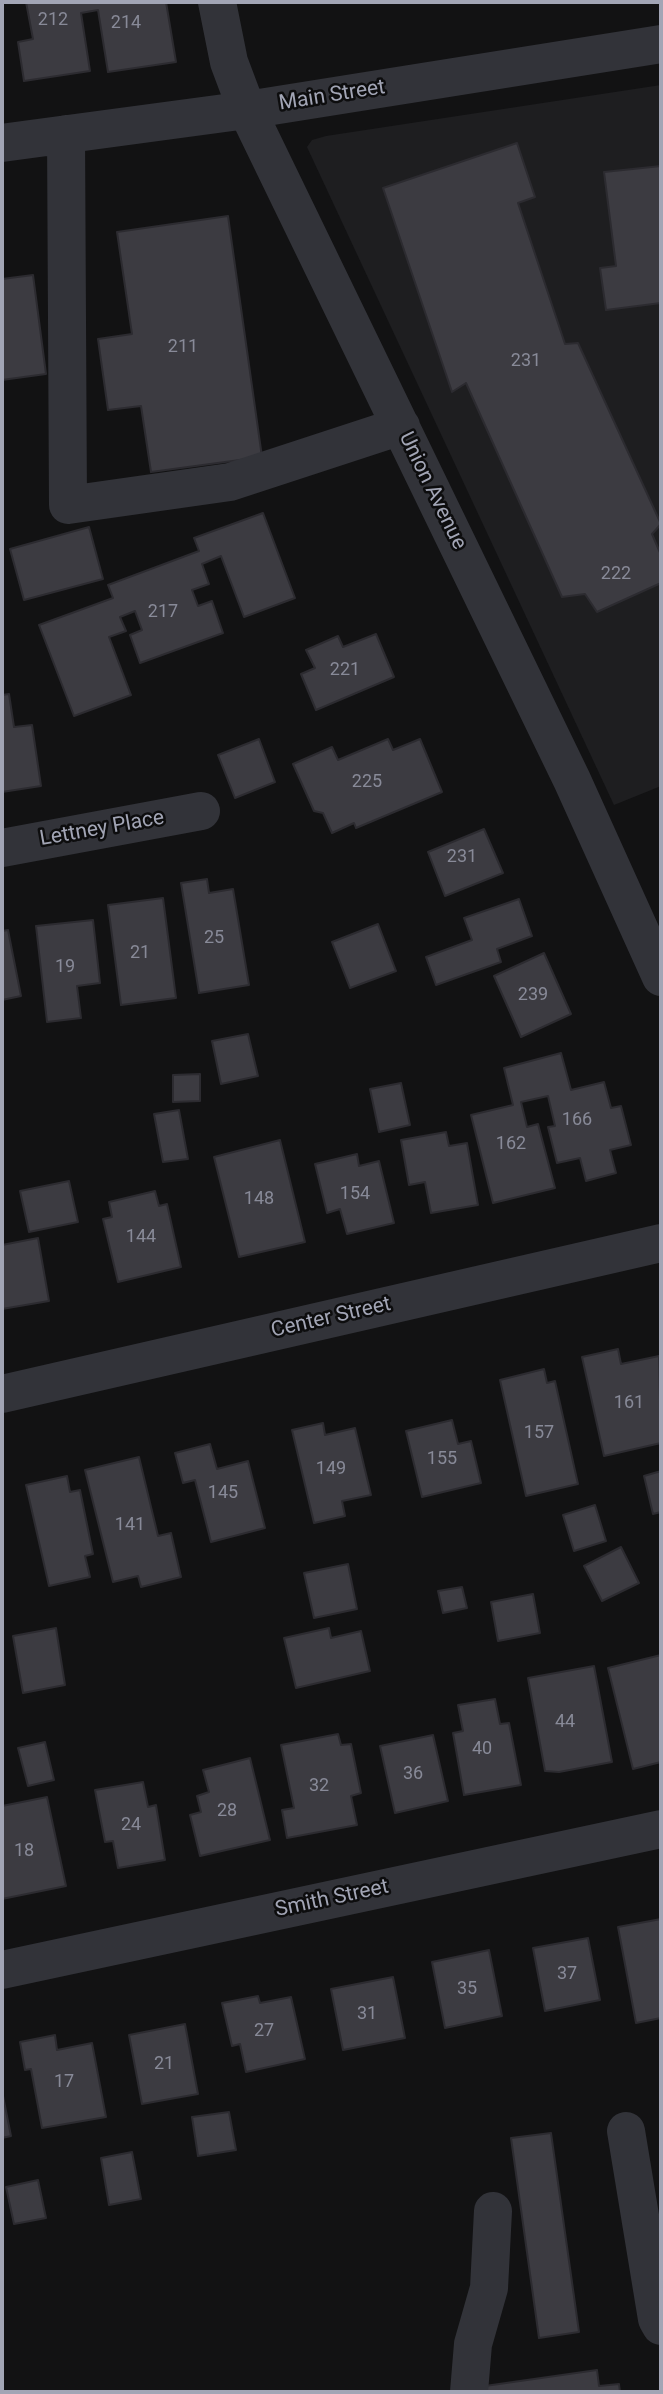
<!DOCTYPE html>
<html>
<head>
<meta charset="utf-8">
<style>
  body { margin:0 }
  #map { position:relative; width:663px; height:2394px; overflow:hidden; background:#121213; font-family:Roboto,sans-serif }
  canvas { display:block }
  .frame { position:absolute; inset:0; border:4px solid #a2a5b5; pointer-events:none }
</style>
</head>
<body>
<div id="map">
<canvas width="663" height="2394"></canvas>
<div class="frame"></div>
</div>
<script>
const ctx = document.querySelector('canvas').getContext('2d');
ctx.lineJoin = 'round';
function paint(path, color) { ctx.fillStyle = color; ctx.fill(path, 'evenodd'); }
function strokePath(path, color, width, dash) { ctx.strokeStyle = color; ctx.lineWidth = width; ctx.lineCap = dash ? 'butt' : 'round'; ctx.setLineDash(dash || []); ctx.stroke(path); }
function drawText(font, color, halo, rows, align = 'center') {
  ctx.font = font + ' Roboto,sans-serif'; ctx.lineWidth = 5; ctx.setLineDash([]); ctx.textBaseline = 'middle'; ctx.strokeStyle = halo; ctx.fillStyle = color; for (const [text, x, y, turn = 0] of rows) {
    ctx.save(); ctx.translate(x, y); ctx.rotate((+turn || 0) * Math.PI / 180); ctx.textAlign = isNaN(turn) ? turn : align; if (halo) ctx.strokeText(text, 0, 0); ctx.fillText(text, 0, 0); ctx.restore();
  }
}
const built = new Path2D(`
  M661,85V786L614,805L307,147L312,140L326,136Z`);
const building = new Path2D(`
  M26,2H166L176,62L108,72L98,10L81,13L90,71L24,81L18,42L33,39Z
  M517,143L535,197L518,203L565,344L578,343L661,524L652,534L661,555V583L597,612L585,594L562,597L466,383L452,392L383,188Z
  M661,166V303L606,310L600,268L616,266L604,172Z
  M228,216L262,457L151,472L141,406L108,410L98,339L132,334L117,232Z
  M33,275L46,374L2,380V279Z
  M263,513L295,598L244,617L221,556L202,564L209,584L192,590L198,606L212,601L223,633L140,663L130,635L142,630L135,611L120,617L126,631L109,637L131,695L74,716L39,625L113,598L108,585L199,551L194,538Z
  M89,527L103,579L24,600L10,549Z
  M376,634L394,677L316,710L301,674L315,668L306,650L338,636L343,647Z
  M9,694L14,727L32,725L41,786L2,792V695Z
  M259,739L275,782L235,798L218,755Z
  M388,739L393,750L420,739L442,792L356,828L354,823L332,833L323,813L314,811L293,764L332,747L338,760Z
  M484,829L503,873L445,896L428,852Z
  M207,879L209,893L233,889L249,985L199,993L181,883Z
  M163,898L176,998L121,1005L108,905Z
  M519,899L532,936L497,949L501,962L436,985L426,957L472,940L464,918Z
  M93,920L100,983L77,986L81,1018L47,1022L36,926Z
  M378,924L396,971L350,988L332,942Z
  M8,930L21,996L2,1000V931Z
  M544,953L571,1014L521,1037L494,976Z
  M248,1034L258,1076L221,1084L212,1041Z
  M561,1053L571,1090L604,1082L611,1108L621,1106L631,1145L610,1150L616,1173L586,1181L580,1158L557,1163L548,1127L555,1126L548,1096L521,1102L527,1127L538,1124L555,1188L493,1203L471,1115L513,1105L504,1068Z
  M200,1074V1101L173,1102V1075Z
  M401,1083L410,1125L379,1132L370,1089Z
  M179,1110L188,1159L163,1162L154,1114Z
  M446,1132L449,1146L467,1143L478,1205L431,1213L425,1182L409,1185L401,1140Z
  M280,1140L305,1242L239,1257L214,1157Z
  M357,1154L359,1166L379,1161L394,1223L347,1234L340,1209L327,1213L315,1164Z
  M69,1181L78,1222L29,1232L20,1191Z
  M155,1191L159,1206L167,1204L181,1267L118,1282L103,1219L112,1217L109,1202Z
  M38,1238L49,1301L2,1309V1245Z
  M618,1349L621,1364L659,1356L661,1443L604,1456L582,1357Z
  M544,1369L547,1383L555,1381L578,1484L526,1496L500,1380Z
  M452,1420L458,1444L471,1441L481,1483L422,1497L406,1431Z
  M323,1423L325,1435L355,1428L371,1495L342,1501L345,1516L314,1523L292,1430Z
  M210,1444L217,1469L248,1461L265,1528L211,1542L195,1480L183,1483L175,1453Z
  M139,1457L158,1536L171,1533L181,1577L141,1587L138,1576L113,1582L85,1470Z
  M661,1471V1512L653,1514L644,1476Z
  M67,1476L70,1492L80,1490L93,1554L85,1556L90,1577L49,1586L26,1485Z
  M595,1505L606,1541L574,1551L563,1515Z
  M621,1547L639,1583L602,1601L584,1566Z
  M348,1564L357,1609L314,1618L304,1573Z
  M462,1587L467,1608L443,1613L438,1591Z
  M533,1594L540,1633L498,1641L491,1602Z
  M56,1628L65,1685L23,1693L13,1636Z
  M329,1628L331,1638L361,1631L370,1671L296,1688L284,1638Z
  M661,1655V1762L633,1769L608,1668Z
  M594,1666L612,1762L559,1772L545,1771L528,1678Z
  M495,1699L500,1724L509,1723L521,1785L464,1795L453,1733L463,1731L458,1705Z
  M338,1734L341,1745L351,1744L361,1793L351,1796L357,1825L287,1838L282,1810L294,1808L281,1745Z
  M433,1735L448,1801L395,1813L380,1746Z
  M45,1742L54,1780L28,1786L18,1748Z
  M250,1758L270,1840L200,1856L190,1815L201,1812L197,1796L209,1792L203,1770Z
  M143,1782L148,1807L156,1805L165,1860L118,1868L113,1841L105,1842L95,1790Z
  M47,1797L66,1886L2,1899V1806Z
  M661,1919V2018L636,2023L618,1927Z
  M588,1938L600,2000L545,2011L533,1948Z
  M489,1950L502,2016L445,2028L432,1962Z
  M393,1977L405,2038L343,2050L331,1989Z
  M258,1996L260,2003L291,1997L305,2059L246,2072L240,2044L232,2046L222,2003Z
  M185,2024L198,2094L142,2104L129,2035Z
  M55,2035L57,2050L92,2043L106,2117L42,2128L31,2069L25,2070L20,2042Z
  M2,2091L11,2136L2,2138Z
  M229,2112L236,2150L198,2156L192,2117Z
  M551,2133L579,2332L539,2338L511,2138Z
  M132,2152L141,2199L109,2205L101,2158Z
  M38,2180L46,2218L14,2224L6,2187Z
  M597,2370L599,2386L619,2384L620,2392H486L485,2386Z`);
const minor = new Path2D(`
  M217,2L229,62L247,110L572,780L661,977
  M66,134L68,505L230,482L401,426
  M2,143L247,110L661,44
  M2,848L201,811
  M2,1394L661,1243
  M2,1970L661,1829
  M626,2131L657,2319L661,2326
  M469,2392L473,2344L489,2288L493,2211`);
const numberNames = [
  ["212",53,20],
  ["214",126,23],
  ["211",183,347],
  ["231",526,361],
  ["222",616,574],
  ["217",163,612],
  ["221",345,670],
  ["225",367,782],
  ["231",462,857],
  ["25",214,938],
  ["21",140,953],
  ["19",65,967],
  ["239",533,995],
  ["166",577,1120],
  ["162",511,1144],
  ["154",355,1194],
  ["148",259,1199],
  ["144",141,1237],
  ["161",629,1403],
  ["157",539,1433],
  ["155",442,1459],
  ["149",331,1469],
  ["145",223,1493],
  ["141",130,1525],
  ["44",565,1722],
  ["40",482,1749],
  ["36",413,1774],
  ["32",319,1786],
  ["28",227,1811],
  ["24",131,1825],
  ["18",24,1851],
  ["37",567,1974],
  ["35",467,1989],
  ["31",367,2014],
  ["27",264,2031],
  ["21",164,2064],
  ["17",64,2082]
];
const streetNames = [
  ["Main Street",332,96,-9],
  ["Union Avenue",432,491,64],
  ["Lettney Place",102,829,-10],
  ["Center Street",331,1318,-13],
  ["Smith Street",332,1899,-12]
];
paint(built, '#1e1e20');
paint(building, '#3c3b41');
strokePath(building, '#2c2b30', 2);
strokePath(minor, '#323339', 38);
drawText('18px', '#888a98', null, numberNames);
drawText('21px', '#a2a5b5', '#0d0d0e', streetNames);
</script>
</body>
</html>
